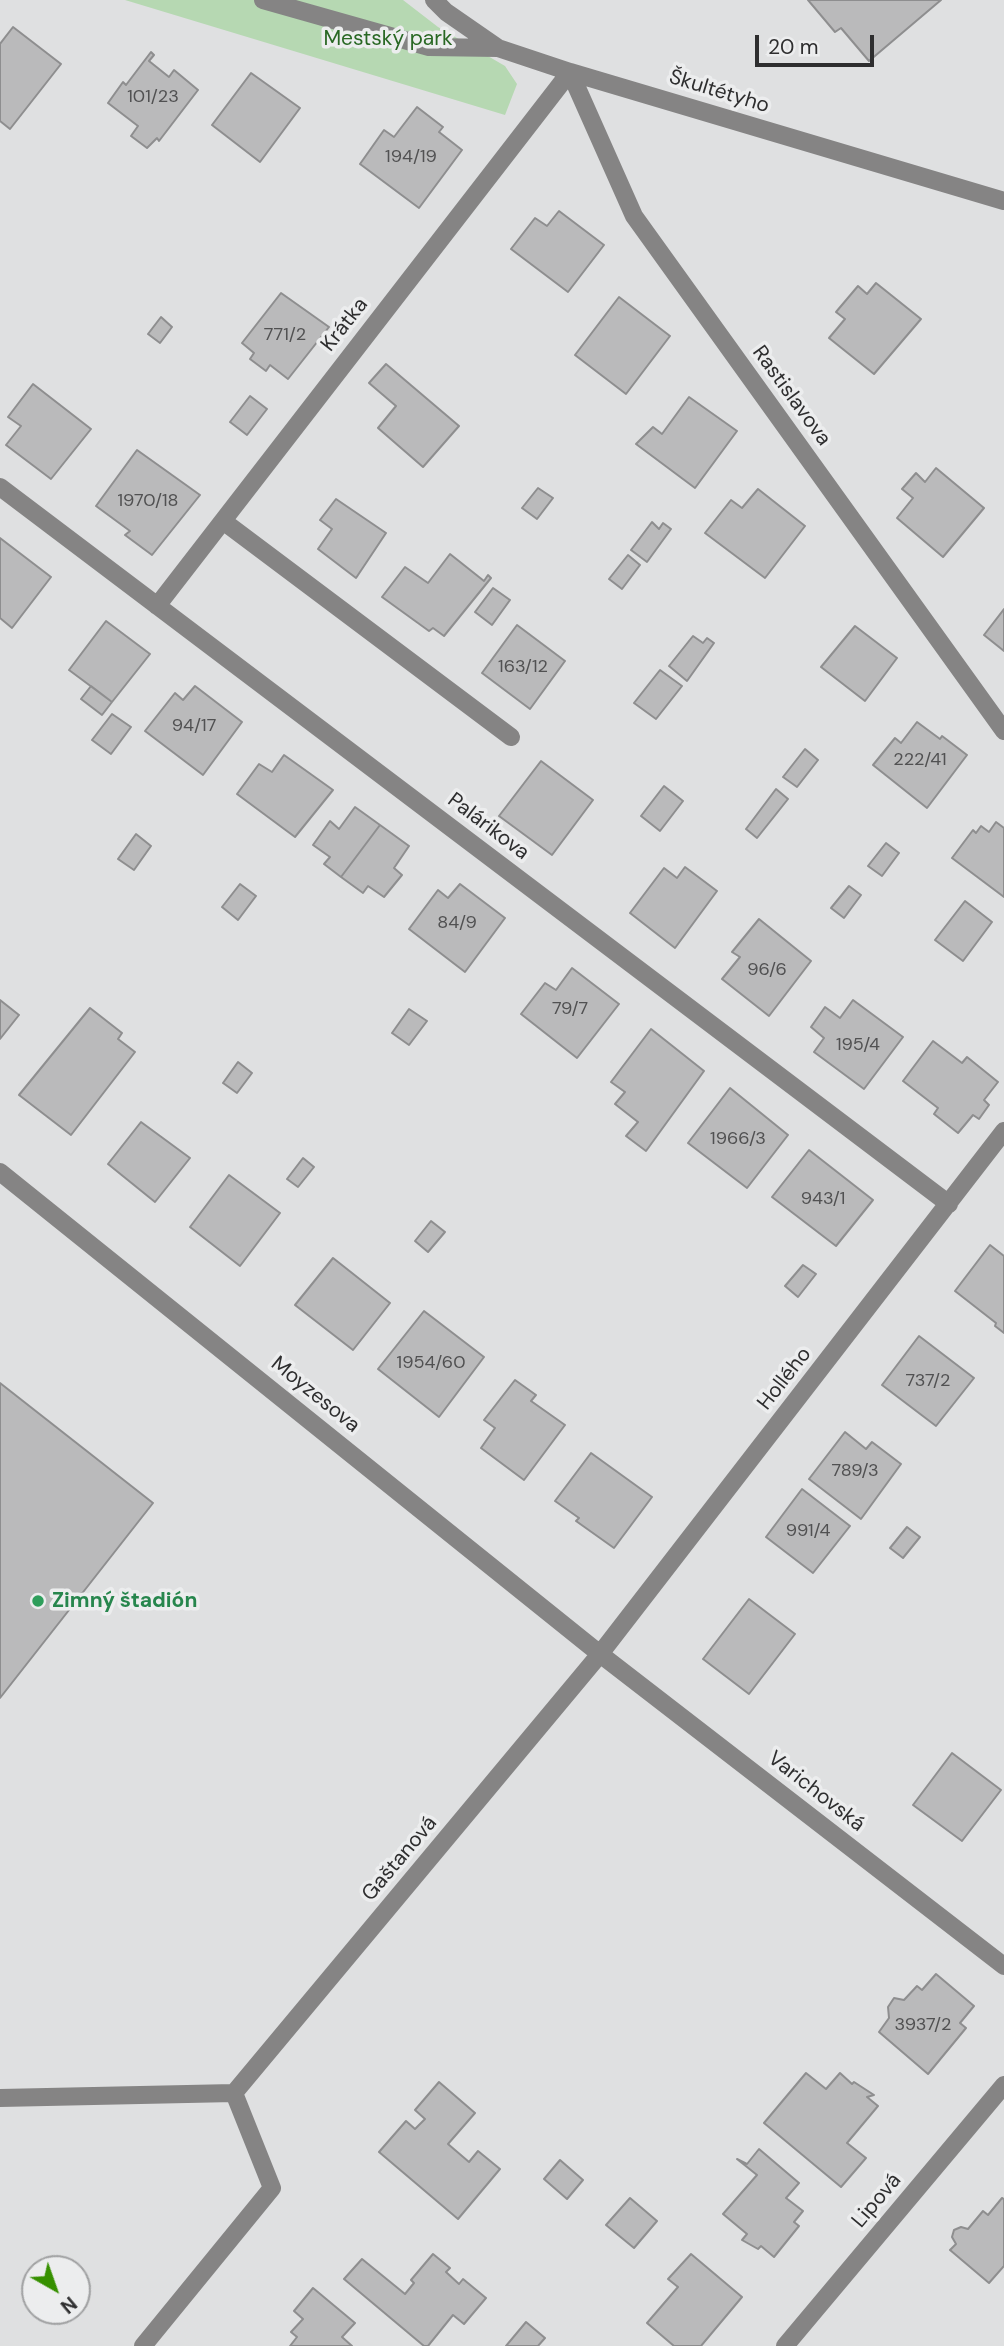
<!DOCTYPE html>
<html>
<head>
<meta charset="utf-8">
<style>
  body { margin:0 }
  #map { position:relative; width:1004px; height:2346px; overflow:hidden; background:#dfe0e1; font-family:"DM Sans",sans-serif }
  canvas { display:block }
  .north { position:absolute; left:21px; top:2255px; width:70px; height:70px; box-sizing:border-box; background:#ecedee; border:2px solid #a0a1a2; border-radius:50%; rotate:140deg; font-size:19px; font-weight:700; line-height:28px; text-align:center; color:#2e2e2f }
  .north::after { content:''; display:block; margin:auto; width:24px; height:32px; background:#369000; clip-path:polygon(50% 0,100% 100%,50% 72%,0 100%) }
  .scale { position:absolute; left:755px; top:35px; width:119px; height:32px; box-sizing:border-box; border:4px solid #2e2e2f; border-top:0; padding-left:9px; font-size:21px; line-height:24px; white-space:nowrap; color:#2e2e2f; -webkit-text-stroke:5px #ecedee; paint-order:stroke }
</style>
</head>
<body>
<div id="map">
<canvas width="1004" height="2346"></canvas>
<div class="north">N</div>
<div class="scale">20 m</div>
</div>
<script>
const ctx = document.querySelector('canvas').getContext('2d');
ctx.lineJoin = 'round';
function paint(path, color) { ctx.fillStyle = color; ctx.fill(path, 'evenodd'); }
function strokePath(path, color, width, dash) { ctx.strokeStyle = color; ctx.lineWidth = width; ctx.lineCap = dash ? 'butt' : 'round'; ctx.setLineDash(dash || []); ctx.stroke(path); }
function drawText(font, color, halo, rows, align = 'center') {
  ctx.font = font + ' "DM Sans",sans-serif'; ctx.lineWidth = 7; ctx.setLineDash([]); ctx.textBaseline = 'middle'; ctx.strokeStyle = halo; ctx.fillStyle = color; for (const [text, x, y, turn = 0] of rows) {
    ctx.save(); ctx.translate(x, y); ctx.rotate((+turn || 0) * Math.PI / 180); ctx.textAlign = isNaN(turn) ? turn : align; if (halo) ctx.strokeText(text, 0, 0); ctx.fillText(text, 0, 0); ctx.restore();
  }
}
const green = new Path2D(`
  M125,0H403L438,27L505,66L517,84L505,115Z`);
const building = new Path2D(`
  M808,0H941L869,61L841,28L835,32Z
  M13,27L61,64L10,129L0,121V44Z
  M151,52L154,55L149,61L169,77L174,70L198,90L159,141L157,138L147,148L131,136L138,126L108,103L123,82L126,85Z
  M251,73L300,108L260,162L212,125Z
  M417,107L443,127L439,132L462,150L419,208L360,164L384,130L394,137Z
  M559,211L604,245L568,292L511,249L535,218L547,226Z
  M876,283L921,319L874,374L829,338L845,319L836,312L858,286L867,294Z
  M281,293L329,327L288,379L270,365L266,371L250,359L254,353L242,343Z
  M619,297L670,336L626,394L575,355Z
  M161,317L172,327L160,343L148,334Z
  M386,364L459,426L423,467L378,428L396,406L369,383Z
  M33,384L91,429L51,479L6,445L21,426L8,417Z
  M250,396L267,409L247,435L230,422Z
  M689,397L737,431L695,488L636,444L653,427L662,434Z
  M137,450L200,495L152,555L125,535L130,531L96,506Z
  M936,468L984,508L943,557L897,518L913,498L902,489L916,473L925,482Z
  M538,488L553,498L537,519L522,508Z
  M758,489L805,526L765,578L705,533L731,500L742,508Z
  M336,499L386,533L356,578L318,549L332,529L320,520Z
  M652,522L659,529L663,523L671,529L647,562L631,550Z
  M0,538L51,577L12,628L0,618Z
  M450,554L484,581L488,575L491,578L444,636L433,628L429,631L382,597L405,567L428,583Z
  M628,555L640,565L622,589L609,579Z
  M493,588L510,600L492,625L475,612Z
  M1004,609V651L984,635Z
  M106,621L150,654L112,702L69,670Z
  M517,625L565,661L530,709L482,673Z
  M855,626L897,658L865,701L821,667Z
  M693,636L703,643L707,638L714,643L687,681L669,666Z
  M660,670L682,686L656,719L634,703Z
  M91,686L112,702L102,715L81,699Z
  M195,686L242,722L203,775L145,731L175,693L183,700Z
  M112,714L131,727L111,754L92,740Z
  M917,722L940,739L942,736L967,755L927,808L873,765L895,738L901,743Z
  M805,749L818,760L797,787L783,777Z
  M284,755L333,790L295,837L237,794L259,764L272,772Z
  M541,761L593,800L552,855L499,816Z
  M664,786L683,801L660,831L641,816Z
  M776,789L788,799L757,838L746,829Z
  M355,807L380,825L341,877L324,864L330,857L313,845L330,821L339,829Z
  M996,822L1004,828V897L952,858L973,830L976,833L981,826L989,832Z
  M380,825L409,846L394,868L402,875L384,897L368,886L363,893L341,877Z
  M136,834L151,846L134,870L118,859Z
  M886,843L899,853L882,876L868,866Z
  M685,867L717,891L675,948L630,913L664,868L677,878Z
  M240,884L256,896L238,920L222,907Z
  M460,884L505,918L465,972L409,929L438,890L448,898Z
  M849,886L861,895L844,918L831,908Z
  M965,901L992,922L963,961L935,940Z
  M759,919L811,961L769,1016L722,979L740,957L732,952Z
  M572,968L619,1004L577,1058L521,1014L545,983L556,990Z
  M0,1000L19,1015L0,1039Z
  M853,1000L903,1037L864,1089L814,1052L824,1038L811,1027L825,1007L840,1018Z
  M90,1008L122,1033L118,1039L135,1052L71,1135L19,1095Z
  M409,1009L427,1021L409,1045L392,1033Z
  M651,1029L704,1071L646,1151L626,1136L638,1122L615,1104L625,1092L611,1082Z
  M933,1041L962,1063L967,1057L998,1082L984,1100L989,1105L979,1119L973,1115L958,1133L934,1114L938,1108L903,1081Z
  M238,1062L252,1073L237,1093L223,1083Z
  M730,1088L788,1135L747,1188L688,1143Z
  M141,1122L190,1158L155,1202L108,1164Z
  M809,1150L873,1200L836,1246L772,1197Z
  M303,1158L314,1167L298,1187L287,1179Z
  M229,1175L280,1213L240,1266L190,1227Z
  M431,1221L445,1232L428,1252L415,1241Z
  M990,1245L1004,1256V1333L995,1326L996,1323L955,1291Z
  M333,1258L390,1303L353,1350L295,1305Z
  M803,1265L816,1274L798,1297L785,1286Z
  M424,1311L484,1357L439,1417L378,1369Z
  M919,1336L974,1378L936,1426L882,1385Z
  M515,1380L536,1395L531,1401L565,1425L524,1480L481,1448L495,1428L484,1420Z
  M0,1383L153,1503L0,1698Z
  M845,1432L866,1449L872,1442L901,1464L861,1519L809,1479Z
  M591,1453L652,1497L614,1548L576,1521L579,1518L555,1501Z
  M802,1489L850,1526L813,1573L766,1537Z
  M907,1527L920,1537L903,1558L890,1548Z
  M749,1599L795,1634L749,1694L703,1659Z
  M952,1753L1001,1790L962,1841L913,1805Z
  M936,1974L974,2006L960,2023L966,2028L928,2074L879,2032L889,2018L888,2007L894,1998L904,2000L917,1986L922,1990Z
  M806,2073L826,2089L840,2073L852,2084L854,2082L874,2095L867,2097L878,2106L847,2143L866,2158L841,2187L764,2123Z
  M439,2082L475,2113L448,2144L469,2162L478,2151L500,2169L458,2219L379,2152L406,2121L415,2129L425,2119L415,2110Z
  M759,2149L799,2183L786,2198L803,2211L794,2222L799,2226L774,2257L761,2246L758,2249L742,2240L747,2234L723,2214L757,2175L737,2159L747,2164Z
  M560,2160L583,2180L567,2199L544,2179Z
  M630,2198L657,2221L634,2248L606,2225Z
  M1002,2198L1004,2199V2266L989,2283L950,2250L956,2244L952,2237L954,2230L961,2227L968,2229L983,2211L988,2215Z
  M433,2254L450,2268L446,2272L459,2284L463,2279L486,2298L464,2324L453,2315L428,2346H424L344,2279L362,2259L405,2294L414,2283L411,2280Z
  M691,2254L742,2297L701,2346H674L647,2323L678,2287L668,2279Z
  M313,2288L355,2323L342,2337L352,2346H290L297,2337L291,2332L303,2319L294,2311Z
  M526,2322L545,2338L538,2346H506Z`);
const minor = new Path2D(`
  M263,0L429,47L498,48
  M434,0L446,12L498,48L570,72L1004,201
  M570,72L634,216L1004,731
  M0,487L949,1204
  M223,521L511,737
  M157,606L570,72
  M0,1172L600,1654L1004,1966
  M0,2098L234,2093L600,1654L1004,1131
  M143,2346L272,2188L234,2093
  M785,2346L1004,2085`);
const markers = [
  [38,1601,7,"#2e9e5b"]
];
const numberNames = [
  ["101/23",153,97],
  ["194/19",411,157],
  ["771/2",285,335],
  ["1970/18",148,501],
  ["163/12",523,667],
  ["94/17",194,726],
  ["222/41",920,760],
  ["84/9",457,923],
  ["96/6",767,970],
  ["79/7",570,1009],
  ["195/4",858,1045],
  ["1966/3",738,1139],
  ["943/1",823,1199],
  ["1954/60",431,1363],
  ["737/2",928,1381],
  ["789/3",855,1471],
  ["991/4",808,1531],
  ["3937/2",923,2025]
];
const parkNames = [
  ["Mestský park",388,39]
];
const streetNames = [
  ["Škultétyho",719,92,17],
  ["Krátka",345,325,-52],
  ["Rastislavova",791,396,54],
  ["Palárikova",488,827,37],
  ["Hollého",785,1379,-52],
  ["Moyzesova",315,1395,39],
  ["Varichovská",816,1792,38],
  ["Gaštanová",400,1859,-50],
  ["Lipová",877,2201,-50]
];
const leisureNames = [
  ["Zimný štadión",52,1601]
];
paint(green, '#b6d8b2');
paint(building, '#bababb');
strokePath(building, '#8e8e8f', 2);
strokePath(minor, '#858484', 18);
for (const [x, y, r, color] of markers) { const dot = new Path2D(); dot.arc(x, y, r, 0, 2 * Math.PI); ctx.fillStyle = color; ctx.fill(dot); strokePath(dot, '#ecedee', 2.5); }
drawText('18px', '#515152', null, numberNames);
drawText('21px', '#296824', '#ecedee', parkNames);
drawText('21px', '#2e2e2f', '#ecedee', streetNames);
drawText('bold 21px', '#27864d', '#ecedee', leisureNames, 'left');
</script>
</body>
</html>
